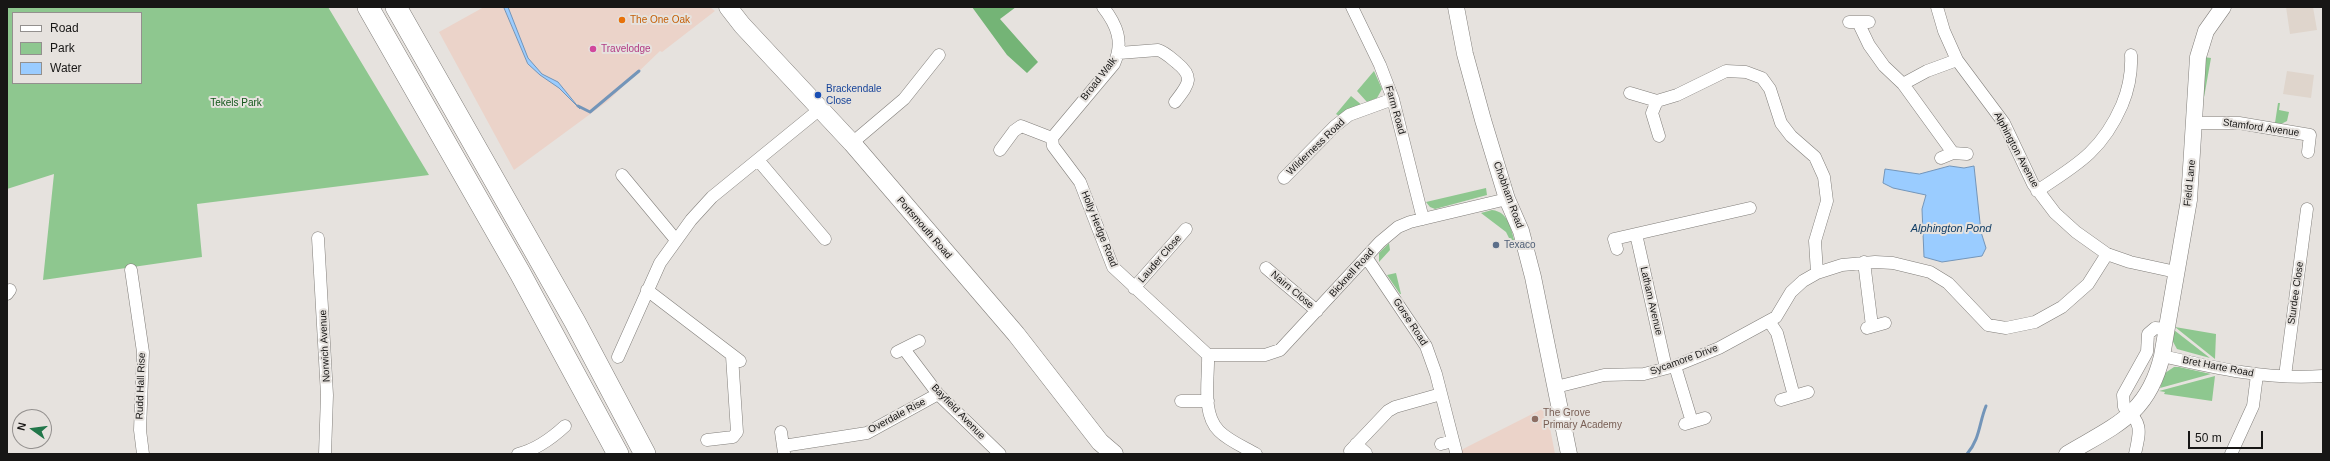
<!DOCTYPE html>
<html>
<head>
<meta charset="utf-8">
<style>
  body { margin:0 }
  #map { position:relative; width:2330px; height:461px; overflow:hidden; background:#e6e2de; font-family:Arial,sans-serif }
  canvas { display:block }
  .frame { position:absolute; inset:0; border:8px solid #171615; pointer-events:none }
  .legend { position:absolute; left:12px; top:12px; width:130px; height:72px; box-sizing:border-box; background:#e6e2de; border:1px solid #93908e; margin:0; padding:5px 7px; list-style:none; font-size:12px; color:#171615 }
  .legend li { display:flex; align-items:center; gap:8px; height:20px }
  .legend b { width:20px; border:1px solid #93908e }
  .north { position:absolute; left:12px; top:409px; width:40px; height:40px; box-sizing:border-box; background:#e6e2de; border:1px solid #93908e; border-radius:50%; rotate:284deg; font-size:11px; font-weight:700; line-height:16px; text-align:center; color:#171615 }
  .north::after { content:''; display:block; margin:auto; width:14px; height:18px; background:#22774a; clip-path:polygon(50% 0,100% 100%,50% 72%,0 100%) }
  .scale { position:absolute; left:2188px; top:431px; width:75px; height:18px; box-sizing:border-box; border:2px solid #171615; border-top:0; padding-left:5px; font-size:12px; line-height:14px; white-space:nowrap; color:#171615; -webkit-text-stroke:3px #e6e2de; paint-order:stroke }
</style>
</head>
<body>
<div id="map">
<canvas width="2330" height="461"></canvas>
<div class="frame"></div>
<ul class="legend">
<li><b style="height:5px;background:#fff"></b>Road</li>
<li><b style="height:11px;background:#8ec78f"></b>Park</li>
<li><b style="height:11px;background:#9accff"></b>Water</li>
</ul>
<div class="north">N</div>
<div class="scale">50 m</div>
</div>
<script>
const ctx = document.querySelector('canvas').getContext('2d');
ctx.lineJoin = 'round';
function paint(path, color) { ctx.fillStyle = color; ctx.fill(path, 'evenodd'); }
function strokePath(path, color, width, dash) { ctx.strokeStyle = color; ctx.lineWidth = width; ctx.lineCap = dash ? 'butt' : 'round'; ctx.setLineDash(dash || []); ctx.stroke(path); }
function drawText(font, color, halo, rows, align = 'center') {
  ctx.font = font + ' Arial,sans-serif'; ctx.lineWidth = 4; ctx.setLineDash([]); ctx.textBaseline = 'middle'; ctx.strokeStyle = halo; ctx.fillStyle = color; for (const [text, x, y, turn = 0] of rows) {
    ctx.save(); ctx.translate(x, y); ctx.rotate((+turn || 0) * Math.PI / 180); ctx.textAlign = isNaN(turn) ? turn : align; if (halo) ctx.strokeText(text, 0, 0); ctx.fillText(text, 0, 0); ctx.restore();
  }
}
const commercial = new Path2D(`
  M484,7H710L715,11L662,52L660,51L608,101L514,170L439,32Z
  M1546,407L1555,454H1452L1461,450Z`);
const built = new Path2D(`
  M2286,7H2313L2317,30L2290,34Z
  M2287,71L2314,75L2311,98L2283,94Z`);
const green = new Path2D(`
  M7,7H328L429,175L197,204L202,257L43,280L54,174L7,189ZM13,13H141V83H13Z
  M2204,57L2211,58L2203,103L2201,104Z
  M1374,71L1382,89L1377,98L1367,102L1357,91Z
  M1351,96L1363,106L1339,116L1336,114Z
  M2278,103H2280L2279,110L2289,112L2287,121L2281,124L2275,123Z
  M1486,188L1487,195L1435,209L1430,207L1426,202Z
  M1492,210C1509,212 1511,229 1515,243L1510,240L1506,232L1481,213Z
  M1389,243L1390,250L1379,262V253Z
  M1396,273L1401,294H1400L1387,275Z
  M2175,327L2216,334L2215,359Z
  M2174,330L2210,358L2177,349L2172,340Z
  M2174,367H2179L2211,374L2160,388L2165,373Z
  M2215,376L2212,401L2164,394L2165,392L2159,391Z`);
const forest = new Path2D(`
  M972,7H1016L1000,19L1038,62L1027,73L1007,55Z`);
const water = new Path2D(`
  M504,7H508L528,58L542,74L558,82L580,109L559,88L540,75L528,64Z
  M1950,166L1964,168L1974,166L1981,232L1986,248L1982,256L1942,262L1924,257L1922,209L1926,195L1893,188L1883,183L1885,169L1919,174Z`);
const stream = new Path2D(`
  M578,106L590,112L639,71
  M1967,454C1980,439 1979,423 1986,406`);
const street = new Path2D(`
  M1352,7L1380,65L1393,99L1423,219
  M1937,7L1944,31L1957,60L2004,123L2033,184L2055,213L2076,232L2107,254L2130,262L2176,272
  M1849,22H1869
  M1858,22L1869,45L1884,66L1903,84L1953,153
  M1119,53L1158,50C1165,52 1171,58 1177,63C1196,78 1187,86 1175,102
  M1903,84L1927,71L1957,60
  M1630,93L1657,101L1677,95L1726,71L1746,72L1762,78L1770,89L1781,123L1791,136L1815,157L1824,177L1827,201L1815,241L1817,273
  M1657,101L1652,113L1659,136
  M2194,123H2239L2310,135L2308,152
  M1052,138L1053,146L1080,182L1113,267L1208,355
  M1052,138L1114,64C1124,42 1117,25 1103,7
  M852,143L904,99L939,55
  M1000,150L1014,131L1021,126L1052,138
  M1941,158L1953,153L1967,154
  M758,160L825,239
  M622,175L676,240
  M1284,178L1335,126L1349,115L1393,99
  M2037,191C2077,165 2102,151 2122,105C2129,88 2132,74 2131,55
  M1636,234L1666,368
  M318,238L327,395L325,454
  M1617,249L1614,239L1750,208
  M1366,257L1426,346L1436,374L1456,452
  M1864,262L1872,326
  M1266,268L1317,311
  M131,270L143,352L140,430L143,454
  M1134,288L1186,229
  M647,290L740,361
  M7,294L10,290
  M1769,321L1777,333L1794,396
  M1867,328L1885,323
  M904,349L938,394L1000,454
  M897,352L919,341
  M1208,355H1265L1280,350L1380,242L1398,227L1410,222L1507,199
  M1208,355C1209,378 1201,413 1219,431C1229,441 1244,447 1256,454
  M2162,356C2215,368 2267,380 2323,376
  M618,357L660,263L691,220L712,197L820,109
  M1675,366L1692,422
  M2285,376L2307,209
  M1556,387L1604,375L1644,374L1675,366L1719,348L1776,317L1791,292L1803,281L1817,273L1842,265L1875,262L1893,263L1930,272L1948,283L1988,325L2006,328L2035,322L2062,307L2088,284L2107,254
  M1781,400L1808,392
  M1181,401H1208
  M1685,424L1705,418
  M781,432L784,453
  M707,440L733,437L737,432L732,356
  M1356,444L1366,453
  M1441,444L1453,441
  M783,446L867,433L938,394
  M1350,451L1388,411L1395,407L1441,394
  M518,454C535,450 552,438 565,426
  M2135,454C2140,431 2143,423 2124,407L2123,395L2147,352L2148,334L2155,328L2166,329
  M2231,454L2253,406L2257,375`);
const secondary = new Path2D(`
  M1456,7L1465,54L1483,120L1507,199L1521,231L1533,277L1569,454
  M2067,454C2114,426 2148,415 2162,356L2189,200L2198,57L2206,31L2223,7`);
const primary = new Path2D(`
  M728,7L742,25L852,143L1016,334L1100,442L1114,454`);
const highway = new Path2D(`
  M368,7L520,273L618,454
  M396,7L575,322L645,454`);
const markers = [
  [622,20,4,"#e8710a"],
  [593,49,4,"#d1479c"],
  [818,95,4,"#1a4fb4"],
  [1496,245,4,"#5c6f8a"],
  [1535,419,4,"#8d6e63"]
];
const foodNames = [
  ["The One Oak",630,20]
];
const hotelNames = [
  ["Travelodge",601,49]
];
const streetNames = [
  ["Broad Walk",1099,79,-52],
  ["Farm Road",1395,110,74],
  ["Stamford Avenue",2261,128,8],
  ["Wilderness Road",1316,147,-44],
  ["Alphington Avenue",2016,150,62],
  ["Field Lane",2190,183,-84],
  ["Chobham Road",1508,195,70],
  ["Portsmouth Road",924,228,49],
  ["Holly Hedge Road",1099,229,68],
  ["Lauder Close",1160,259,-49],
  ["Bicknell Road",1352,273,-48],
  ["Nairn Close",1292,290,40],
  ["Sturdee Close",2296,293,-82],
  ["Latham Avenue",1651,301,77],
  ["Gorse Road",1410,322,57],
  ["Norwich Avenue",325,346,-93],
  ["Sycamore Drive",1684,360,-20],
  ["Bret Harte Road",2218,367,11],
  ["Rudd Hall Rise",141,386,-88],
  ["Bayfield Avenue",958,412,46],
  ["Overdale Rise",897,416,-28]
];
const transitNames = [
  ["Brackendale",826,89],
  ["Close",826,101]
];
const parkNames = [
  ["Tekels Park",236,103]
];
const serviceNames = [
  ["Texaco",1504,245]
];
const educationNames = [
  ["The Grove",1543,413],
  ["Primary Academy",1543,425]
];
const waterNames = [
  ["Alphington Pond",1951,229]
];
paint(commercial, '#ebd3c9');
paint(built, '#dfd5cc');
paint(green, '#8ec78f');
paint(forest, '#74b476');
paint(water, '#9accff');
strokePath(water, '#7395b9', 1);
strokePath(stream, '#7395b9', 3);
strokePath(street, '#817e7a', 13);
strokePath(secondary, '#817e7a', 17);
strokePath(primary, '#817e7a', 19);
strokePath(highway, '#817e7a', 22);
strokePath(street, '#fff', 12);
strokePath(secondary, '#fff', 16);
strokePath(primary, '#fff', 18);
strokePath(highway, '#fff', 21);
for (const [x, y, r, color] of markers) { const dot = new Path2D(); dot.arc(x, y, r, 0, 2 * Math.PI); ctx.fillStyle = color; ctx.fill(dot); strokePath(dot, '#e6e2de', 1.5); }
drawText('10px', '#c56008', '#e6e2de', foodNames, 'left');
drawText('10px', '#b23c85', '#e6e2de', hotelNames, 'left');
drawText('10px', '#171615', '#e6e2de', streetNames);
drawText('10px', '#164399', '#e6e2de', transitNames, 'left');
drawText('10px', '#115519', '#e6e2de', parkNames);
drawText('10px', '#4e5e75', '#e6e2de', serviceNames, 'left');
drawText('10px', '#785e54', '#e6e2de', educationNames, 'left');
drawText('italic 11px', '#113e66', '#e6e2de', waterNames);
</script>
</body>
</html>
